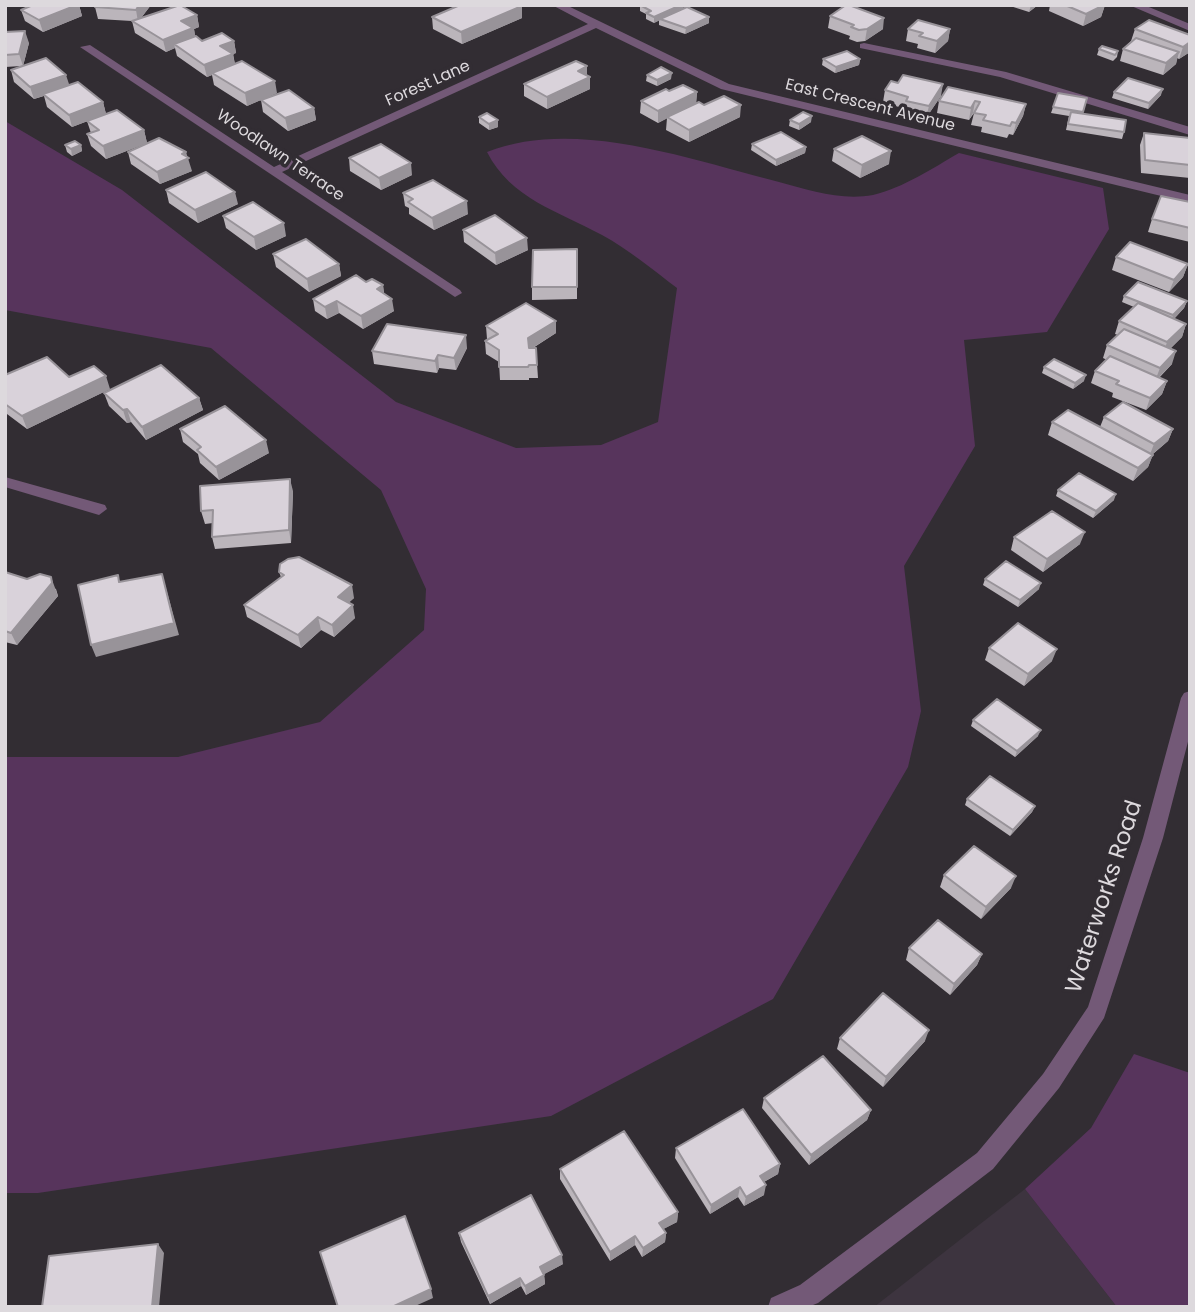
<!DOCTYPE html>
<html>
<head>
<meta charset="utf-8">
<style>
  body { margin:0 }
  #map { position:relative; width:1195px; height:1312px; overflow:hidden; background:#322d33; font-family:Poppins,sans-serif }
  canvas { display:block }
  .frame { position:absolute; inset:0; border:7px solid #ddd9dd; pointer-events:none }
</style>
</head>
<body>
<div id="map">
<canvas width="1195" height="1312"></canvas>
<div class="frame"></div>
</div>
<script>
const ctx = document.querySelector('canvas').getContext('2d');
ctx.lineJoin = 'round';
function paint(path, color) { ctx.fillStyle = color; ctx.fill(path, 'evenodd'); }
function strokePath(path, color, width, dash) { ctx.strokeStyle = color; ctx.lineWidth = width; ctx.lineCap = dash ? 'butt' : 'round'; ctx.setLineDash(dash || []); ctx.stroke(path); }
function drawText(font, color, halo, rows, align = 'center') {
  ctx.font = font + ' Poppins,sans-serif'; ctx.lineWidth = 7; ctx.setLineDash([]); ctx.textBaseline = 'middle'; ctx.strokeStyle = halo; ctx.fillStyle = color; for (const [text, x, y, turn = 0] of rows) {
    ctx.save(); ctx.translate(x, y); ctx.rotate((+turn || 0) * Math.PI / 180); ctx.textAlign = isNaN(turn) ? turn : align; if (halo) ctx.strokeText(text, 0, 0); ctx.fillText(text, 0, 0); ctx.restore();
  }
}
const built = new Path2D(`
  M1025,1189L1117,1307H874Z`);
const green = new Path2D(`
  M5,121L122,190L396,402L516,448L601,445L658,422L677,288C653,270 628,249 602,235C558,211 511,199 487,152C575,117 691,160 779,182C809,190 841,201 873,195C903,188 933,168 959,153L1103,188L1109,229L1047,332L964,340L975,446L904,566L921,711L908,767L773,999L551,1116L38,1193H5V757H178L320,722L424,630L426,589L381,490L211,348L5,310Z
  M1134,1054L1190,1073V1307H1117L1025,1189L1091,1128Z`);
const service = new Path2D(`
  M864,43L1006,72L1190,127V135L1000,77L860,48V44Z`);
const minor = new Path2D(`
  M552,5H566L729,84L1190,195V203L721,89L596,28L282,172L460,290L462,293L455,297L80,47L90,45L274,167L588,24Z
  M1129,5H1144L1190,24V31Z
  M5,477L105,505L107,509L99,515L5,487Z
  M1190,691V734L1163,838L1104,1018L1059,1088L993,1169L818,1303L808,1307H768L771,1298L800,1285L977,1153L1043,1074L1088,1007L1143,838L1181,698L1184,693Z`);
const wall = new Path2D(`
  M33,5H79L82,16L43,32L25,21L21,10Z
  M97,5H151L141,18L197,15L199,27L194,29L195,37L202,41H234L236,53L233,54L235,64L277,93L247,106L214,85L212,75L207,77L177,56L175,48L166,52L135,33L132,21L98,19L95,7Z
  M640,5H684L683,8L709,23L685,34L659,25V20L654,23L646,19V14L640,11Z
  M1007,5H1038L1029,12Z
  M1050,5H1105L1101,17L1083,26L1049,11Z
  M830,16L883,29L865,41L857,42L849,39L850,36L828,28Z
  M432,17L522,18L462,44L433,29Z
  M908,29H950L948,41L935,53L917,48L918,44L906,41Z
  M1135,29L1190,35V52L1179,59L1177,58L1176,64L1163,75L1120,61L1123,49L1131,41Z
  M5,32L29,43L23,66L69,85L103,102L106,114L72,127L47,107L44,96L34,99L14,82L11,70L22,66L5,67Z
  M1099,49L1118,51L1117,57L1113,61L1097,55Z
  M823,59H860L859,65L835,73L822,65Z
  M587,75L590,89L547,109L524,96V84Z
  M647,75L671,79L657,86L646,81Z
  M948,87L1026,104L1023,116L1013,135L1009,134L1007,138L981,132L982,127L971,125L974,113L969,120L937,113L939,101Z
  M885,90L941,96L926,118L904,113L905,109L883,102Z
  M669,91L697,92L696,104L704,105L740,117L689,142L666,130L667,118L658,123L640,113L641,101Z
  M1114,92L1161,95L1148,109L1112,98Z
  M1058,93L1087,98L1083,114L1124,132L1122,139L1066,130L1069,116L1051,113Z
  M261,100L314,108L316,120L288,131L263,112Z
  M479,117L498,127L489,130L479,123Z
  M790,120L811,122L799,130L789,126Z
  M87,121L144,130L147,143L106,159L91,146L87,134L91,133Z
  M1144,133L1190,138V178L1141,173L1140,145Z
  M752,144L806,147L805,153L776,166L751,150Z
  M65,145H81L82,151L72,156L67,152Z
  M834,149L889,164L860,178L832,161Z
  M128,152L192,171L160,184L131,164Z
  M349,158L412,175L381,190L350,171Z
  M166,190L238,204L198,223L169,203Z
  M403,193L468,214L434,230L409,214V208L405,206Z
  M1190,202V242L1148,232L1152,219Z
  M223,216L286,236L256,250L226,228Z
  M463,230L528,250L496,265L464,242Z
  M577,249V299L532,300V287Z
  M273,254L339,264L341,276L309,292L276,267Z
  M1116,257L1188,264L1183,277L1169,292L1112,270Z
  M366,282L383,285L384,293L394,311L363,329L339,313L327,319L315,311L313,299Z
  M1124,296L1187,301L1184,308L1174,319L1186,324L1182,337L1170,349L1172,364L1159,378L1167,381L1162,394L1146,410L1112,397L1113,393L1091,383L1095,371L1107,360L1103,358L1107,345L1118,335L1115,334L1119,321L1134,307L1122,302Z
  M486,326L556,333L533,348H536L538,378H529V380H500L499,362L486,354L485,341L488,340L487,339Z
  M467,348L456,370L439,368L437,373L374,364L372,351Z
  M1044,367L1084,381L1073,389L1042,373Z
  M5,375L69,377L110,389L27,429L7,414H5Z
  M104,393L199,398L203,410L146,440L131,422L127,423L109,406Z
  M1104,417L1173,429L1168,441L1153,454L1148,467L1133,481L1048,435L1052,422L1100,427Z
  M180,429L269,453L219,480L200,463L198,454L183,442Z
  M1058,490L1114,500L1093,518L1056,496Z
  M293,491L291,543L215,549L212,537L213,523L205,524L201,511Z
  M1014,537L1080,544L1043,572L1011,550Z
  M5,572L56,589L58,596L17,645L5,642Z
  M279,572L354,598L348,603L355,618L334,637L321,630L301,648L247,617L244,605L281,577Z
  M985,579L1039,589L1018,607L983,585Z
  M989,648L1052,661L1024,686L985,660Z
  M973,720L1038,736L1015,757L971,726Z
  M967,799L1035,806L1032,812L1010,836L965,805Z
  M944,875L1011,888L981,919L940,887Z
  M909,948L982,954L977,965L950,995L906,960Z
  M840,1038L925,1041L883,1087L837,1049Z
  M764,1098L871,1110L867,1120L809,1165L762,1108Z
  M676,1148L780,1164L778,1174L764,1182V1195L744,1206L738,1197L710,1214L675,1158Z
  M560,1169L678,1212L677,1222L663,1229L666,1233L665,1242L642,1257L635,1245L610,1261L560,1179Z
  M459,1233L563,1264L544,1274L545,1284L526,1295L521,1286L490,1304L461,1242Z`);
const shadedWall = new Path2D(`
  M77,5H79L82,16L43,32L39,20Z
  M139,5H151L138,22L136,10Z
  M681,5H684L683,10L654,23V17Z
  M1031,5H1038L1029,12Z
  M1105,5L1101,17L1083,26L1086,14Z
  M522,6V18L462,44L461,32Z
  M197,15L199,27L194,29L196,40L174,44L175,48L166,52L163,40L181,21Z
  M709,17V23L685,34L686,28Z
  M884,18L883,29L865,41L867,29Z
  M950,29L948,41L935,53L937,41Z
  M25,31L29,43L23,66L19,54Z
  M234,41L236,53L223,58L220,46Z
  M1190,42V52L1179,59L1183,47Z
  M1179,52L1176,64L1163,75L1166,63Z
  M233,54L235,66L212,73V75L207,77L204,65Z
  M860,59L859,65L835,73L836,67Z
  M587,66V78L578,71Z
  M672,73L671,79L657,86V80Z
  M66,75L70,87L34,99L30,87Z
  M590,77V89L547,109V97Z
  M275,81L277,93L247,106L245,93Z
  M943,84L941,96L926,118L929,106Z
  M1163,89L1161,95L1148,109L1149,103Z
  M697,92L696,104L658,123V111Z
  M975,101L973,113L969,120L971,108Z
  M103,102L106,114L72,127L69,115Z
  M1026,104L1023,116L1013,135L1016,123Z
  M741,105L740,117L689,142V130Z
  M314,108L316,120L288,131L285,118Z
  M812,116L811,122L799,130V124Z
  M498,120V127L489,130V124Z
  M144,130L147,143L106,159L103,146Z
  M81,145L82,151L72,156L71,149Z
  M806,147L805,153L776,166V160Z
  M891,151L889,164L860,178L862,165Z
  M186,152L192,171L160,184L157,172Z
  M411,163L412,175L381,190L379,178Z
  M235,192L238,204L198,223L195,210Z
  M467,201L468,214L434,230L432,218Z
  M284,223L286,236L256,250L254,237Z
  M527,238L528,250L496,265L495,253Z
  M339,264L341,276L309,292L307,279Z
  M1188,264L1183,277L1169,292L1174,280Z
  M383,285L384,298L377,289Z
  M392,299L394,311L363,329L361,316Z
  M337,301L339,313L327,319L325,307Z
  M1187,301L1184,308L1171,322L1173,315Z
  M556,321V333L529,350L528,338Z
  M1186,324L1182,337L1163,355L1167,342Z
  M466,335L467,348L456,370L454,358Z
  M1176,351L1172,364L1155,381L1160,368Z
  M438,355L439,368L437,373L435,361Z
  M1086,375L1084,381L1073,389L1075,383Z
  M106,376L110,389L27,429L22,416Z
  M1167,381L1162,394L1146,410L1150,398Z
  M199,398L203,410L146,440L142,427Z
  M127,409L131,422L127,423L123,410Z
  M1173,429L1168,441L1149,457L1154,444Z
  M266,440L269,453L219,480L216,467Z
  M1153,455L1148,467L1133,481L1138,468Z
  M290,479L293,491L291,543L289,530Z
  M1116,494L1114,500L1093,518L1096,511Z
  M1085,532L1080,544L1043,572L1047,559Z
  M162,574L179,635L96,657L91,645Z
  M51,577L58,596L17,645L11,633Z
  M1041,583L1039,589L1018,607L1020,600Z
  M352,585L354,598L341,610L338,597Z
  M353,605L355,618L334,637L332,625Z
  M318,617L321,630L301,648L298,635Z
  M1057,649L1052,661L1024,686L1028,674Z
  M1041,730L1038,736L1015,757L1017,751Z
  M1035,806L1032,812L1010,836L1013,830Z
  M1016,876L1011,888L981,919L986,907Z
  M982,954L977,965L950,995L954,984Z
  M929,1030L925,1041L883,1087L886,1077Z
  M871,1110L867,1120L809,1165L811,1155Z
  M780,1164L778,1174L758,1185L760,1176Z
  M766,1185L764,1195L744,1206L746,1197Z
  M740,1187L738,1197L710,1214L711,1205Z
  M678,1212L677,1222L658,1232L659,1223Z
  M666,1233L665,1242L642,1257L643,1248Z
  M635,1236V1245L610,1261V1252Z
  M158,1244L164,1253L159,1307H152Z
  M562,1255L563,1264L541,1276L540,1267Z
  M544,1275L545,1284L526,1295L525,1286Z
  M520,1278L521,1286L490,1304L488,1296Z
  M431,1289L433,1298L413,1307H392Z`);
const building = new Path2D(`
  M33,5H77L39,20L21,10Z
  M97,5H139L136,10L95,7Z
  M180,5L197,15L181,21L193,28L163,40L132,21Z
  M460,5H520L522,6L461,32L432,17Z
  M640,5H681L654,17L646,13L651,11Z
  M846,5H849L884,18L867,29L859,30L851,27L854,25L830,16Z
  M1065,5H1104L1086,14Z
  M687,7L709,17L686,28L660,19Z
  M918,20L950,29L937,41L919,36L923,33L908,29Z
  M1149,20L1190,35V42L1183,47L1135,29Z
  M25,31L19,54L5,55V32Z
  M222,33L234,41L220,46L233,54L204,65L174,44L196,36L202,41Z
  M1136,38L1179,52L1166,63L1123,49Z
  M1102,46L1118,51L1115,55L1099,49Z
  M847,51L860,59L836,67L823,59Z
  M46,58L66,75L30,87L11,70Z
  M242,61L275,81L245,93L212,73Z
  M576,61L587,66L578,71L590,77L547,97L524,84Z
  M661,67L672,73L657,80L647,75Z
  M903,75L943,84L929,106L906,101L908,97L885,90L891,81L898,83Z
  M1128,78L1163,89L1149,103L1114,92Z
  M78,82L103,102L69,115L43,94Z
  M683,85L697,92L658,111L641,101L666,89L669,91Z
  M948,87L1026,104L1016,123L1012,122L1010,126L983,120L986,115L974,113L980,102L975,101L971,108L939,101Z
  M289,90L314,108L285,118L261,100Z
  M1058,93L1087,98L1083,112L1053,107Z
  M724,96L741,105L689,130L667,117L699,102L704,105Z
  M117,110L144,130L103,146L87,134L99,130L87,121Z
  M803,112L812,116L799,124L790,120Z
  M1071,112L1126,120L1124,132L1068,124Z
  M487,113L498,120L489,124L479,117Z
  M781,132L806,147L776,160L752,144Z
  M1144,133L1190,138V165L1145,160Z
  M862,136L891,151L862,165L834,149Z
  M159,138L186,152L182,154L189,158L157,172L128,152Z
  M75,141L81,145L71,149L65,145Z
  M381,144L411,163L379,178L349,158Z
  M206,172L235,192L195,210L166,190Z
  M433,180L467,201L432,218L408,202L413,199L403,193Z
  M1161,196L1190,202V228L1152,219Z
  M253,202L284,223L254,237L223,216Z
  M495,215L527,238L495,253L463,230Z
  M306,239L339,264L307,279L273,254Z
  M1130,242L1188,264L1174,280L1116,257Z
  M577,249V287H532L533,250Z
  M356,275L366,282L372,279L383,285L377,289L392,299L361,316L337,301L325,307L313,299Z
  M1138,282L1187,301L1173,315L1124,296Z
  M526,303L556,321L528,338L529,348H536L537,365H529L528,367H499V350L485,341L498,334L486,326Z
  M1138,303L1186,324L1167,342L1119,321Z
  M387,324L466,335L454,358L438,355L435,361L372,351Z
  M1124,329L1176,351L1160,368L1107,345Z
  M1110,356L1167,381L1150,398L1116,384L1119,381L1095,371Z
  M47,357L69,377L94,366L106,376L22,416L5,404V375Z
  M1054,359L1086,375L1075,383L1044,367Z
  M161,365L199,398L142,427L127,409L123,410L104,393Z
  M1123,402L1173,429L1154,444L1104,417Z
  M225,406L266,440L216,467L197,450L201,447L180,429Z
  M1068,410L1153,455L1138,468L1052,422Z
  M1079,473L1116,494L1096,511L1058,490Z
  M290,479L289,530L212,537L213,510L201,511L200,486Z
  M1052,511L1085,532L1047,559L1014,537Z
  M299,557L352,585L338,597L353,605L332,625L318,617L298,635L244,605L284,575L279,572L280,564L288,559Z
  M1006,561L1041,583L1020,600L985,579Z
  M5,572L27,579L40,574L51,577L52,583L11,633L5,631Z
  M162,574L174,623L91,645L78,585L118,575L119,582Z
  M1018,623L1057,649L1028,674L989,648Z
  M997,699L1041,730L1017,751L973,720Z
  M990,776L1035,806L1013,830L967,799Z
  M974,846L1016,876L986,907L944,875Z
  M938,920L982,954L954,984L909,948Z
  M883,993L929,1030L886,1077L840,1038Z
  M823,1056L871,1110L811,1155L764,1098Z
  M743,1109L780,1164L760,1176L766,1185L746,1197L740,1187L711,1205L676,1148Z
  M624,1131L678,1212L659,1223L666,1233L643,1248L635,1236L610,1252L560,1169Z
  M531,1195L562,1255L540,1267L544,1275L525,1286L520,1278L488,1296L459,1233Z
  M405,1216L431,1289L392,1307H338L320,1252Z
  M158,1244L152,1307H42L49,1256Z`);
const farStreetnames = [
  ["Forest Lane",428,84,-24],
  ["East Crescent Avenue",870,106,14],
  ["Woodlawn Terrace",280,156,34]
];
const nearStreetnames = [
  ["Waterworks Road",1105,897,-72]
];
paint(built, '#3d343f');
paint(green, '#57345c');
paint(service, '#735977');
paint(minor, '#735977');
paint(wall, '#bbb5bb');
paint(shadedWall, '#989399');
paint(building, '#d9d2da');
strokePath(building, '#989399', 2);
drawText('16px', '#ddd9dd', '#322d33', farStreetnames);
drawText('23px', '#ddd9dd', '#322d33', nearStreetnames);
</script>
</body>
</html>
